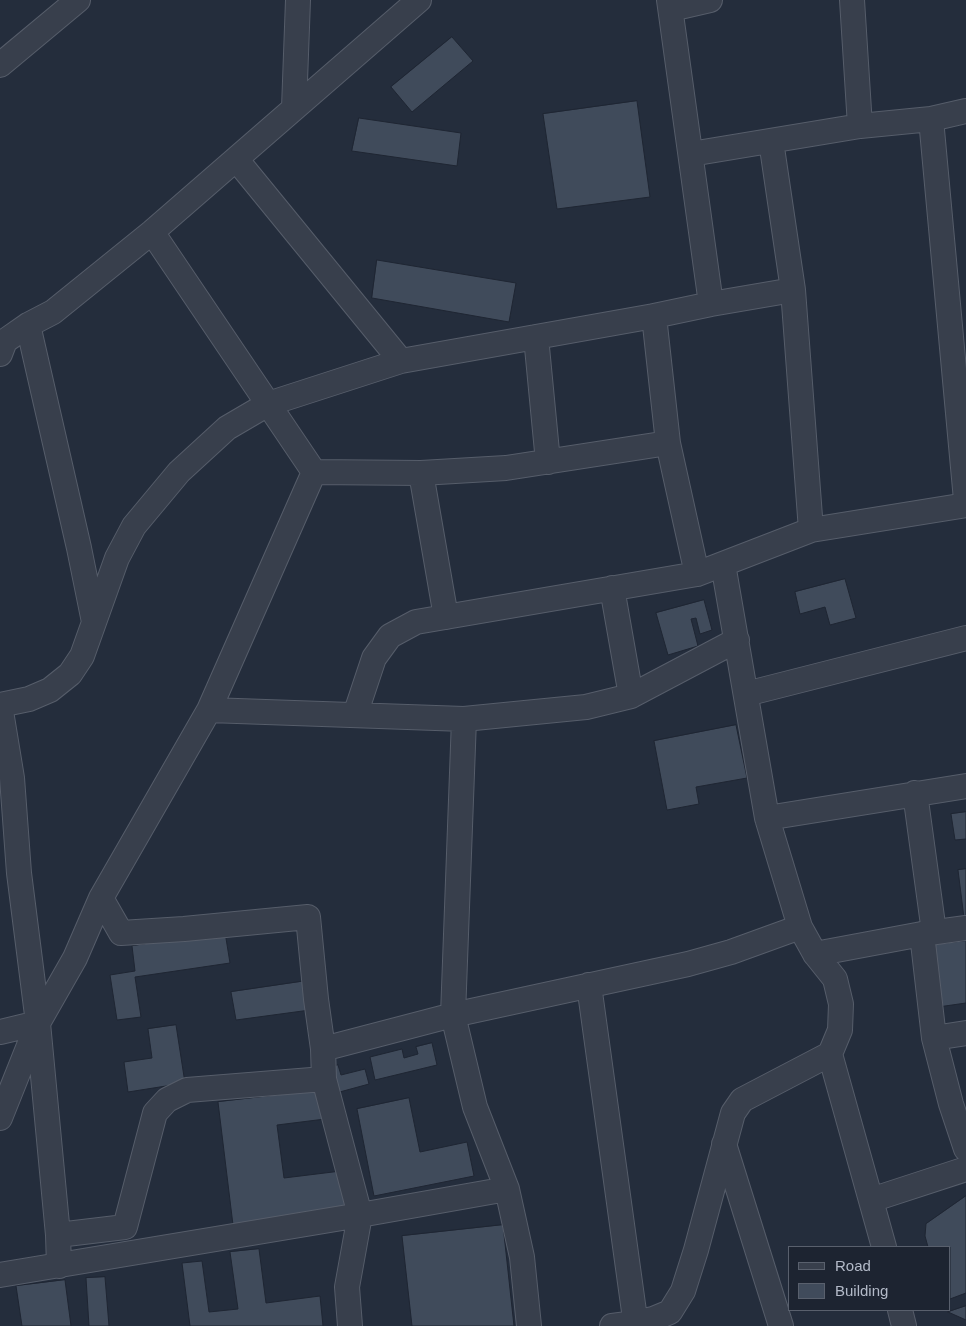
<!DOCTYPE html>
<html>
<head>
<meta charset="utf-8">
<style>
  body { margin:0 }
  #map { position:relative; width:966px; height:1326px; overflow:hidden; background:#242d3c; font-family:Arial,sans-serif }
  canvas { display:block }
  .legend { position:absolute; left:788px; top:1246px; width:162px; height:65px; box-sizing:border-box; background:#1d2431; border:1px solid #59606d; margin:0; padding:6px 9px; list-style:none; font-size:15px; color:#b3bac8 }
  .legend li { display:flex; align-items:center; gap:10px; height:25px }
  .legend b { width:25px; border:1px solid #59606d }
</style>
</head>
<body>
<div id="map">
<canvas width="966" height="1326"></canvas>
<ul class="legend">
<li><b style="height:6px;background:#383f4c"></b>Road</li>
<li><b style="height:14px;background:#404b5b"></b>Building</li>
</ul>
</div>
<script>
const ctx = document.querySelector('canvas').getContext('2d');
ctx.lineJoin = 'round';
function paint(path, color) { ctx.fillStyle = color; ctx.fill(path, 'evenodd'); }
function strokePath(path, color, width, dash) { ctx.strokeStyle = color; ctx.lineWidth = width; ctx.lineCap = dash ? 'butt' : 'round'; ctx.setLineDash(dash || []); ctx.stroke(path); }
const building = new Path2D(`
  M452,37L473,61L412,112L391,87Z
  M637,101L650,197L557,209L543,114Z
  M359,118L461,133L457,166L352,151Z
  M377,260L516,283L509,322L372,298Z
  M845,579L856,618L830,625L825,607L800,614L795,592Z
  M704,600L712,630L700,634L696,618L691,619L698,646L668,655L656,613Z
  M736,725L747,778L696,787L699,804L667,810L654,741Z
  M966,812V839L955,840L951,814Z
  M966,869V918H964L958,870Z
  M225,932L230,963L135,977L141,1017L117,1020L110,975L135,971L132,946Z
  M966,941V1003L938,1007L931,945Z
  M306,981L310,1010L236,1020L231,992Z
  M176,1025L185,1083L128,1092L124,1062L152,1058L148,1029Z
  M432,1043L437,1065L375,1080L370,1057L402,1049L404,1058L418,1054L416,1047Z
  M338,1065L341,1075L365,1069L369,1084L336,1093L329,1068Z
  M322,1090L325,1119L277,1125L284,1178L341,1171L346,1211L233,1225L218,1102Z
  M409,1098L420,1152L467,1142L474,1176L374,1196L357,1109Z
  M966,1196V1293L950,1299V1247H928L925,1236L926,1224Z
  M503,1225L514,1326H412L402,1236Z
  M259,1249L266,1303L320,1296L323,1326H190L182,1263L202,1261L209,1312L238,1309L230,1252Z
  M105,1277L109,1326H89L86,1278Z
  M65,1280L71,1326H22L16,1286Z
  M966,1306V1320L948,1312Z`);
const minor = new Path2D(`
  M669,0L711,304
  M852,0L860,126
  M671,9L710,0
  M0,65L78,0
  M294,108L298,0
  M931,119L966,500
  M771,141L793,290L811,530
  M691,154L860,126L931,119L966,111
  M236,159L401,361
  M654,316L668,443L697,574
  M28,325L79,548L94,622
  M536,337L548,462
  M0,354L5,341L28,325L53,312L152,232L419,0
  M314,472L421,473L506,468L668,443
  M421,473L446,617
  M612,588L631,696
  M746,694L966,638
  M209,710L464,719L586,707L631,696L737,640
  M355,715L374,658L390,636L416,622L697,574L811,530L966,505
  M464,719L453,1015L475,1107L507,1189L522,1257L529,1326
  M915,793L934,932
  M767,818L966,786
  M101,898L121,933L184,929L308,917L316,999L323,1049L324,1079L360,1215L347,1287L350,1326
  M922,934L934,1038L951,1104L966,1149
  M815,954L922,934L966,928
  M589,985L636,1326
  M0,1032L38,1023
  M934,1038L966,1033
  M323,1049L453,1015L688,964L731,952L800,927
  M830,1054L884,1247
  M0,1118L38,1023L75,958L101,898L209,710L314,472L152,232
  M724,1144L781,1326
  M871,1200L966,1169
  M58,1235L125,1227L155,1113L167,1100L187,1090L324,1079
  M59,1266L58,1235L38,1023L19,873L12,778L0,705L29,699L50,690L70,674L82,656L117,558L134,526L179,472L227,428L268,404L401,361L654,316L711,304L793,290
  M0,1275L360,1215L507,1189
  M900,1310L904,1326
  M612,1326L635,1323L653,1319L670,1312L683,1291L696,1250L733,1113L742,1100L830,1054L840,1030L841,1004L835,979L815,954L800,927L767,818L723,564`);
paint(building, '#404b5b');
strokePath(building, '#1f2633', 1);
strokePath(minor, '#565d6a', 26);
strokePath(minor, '#383f4c', 24);
</script>
</body>
</html>
